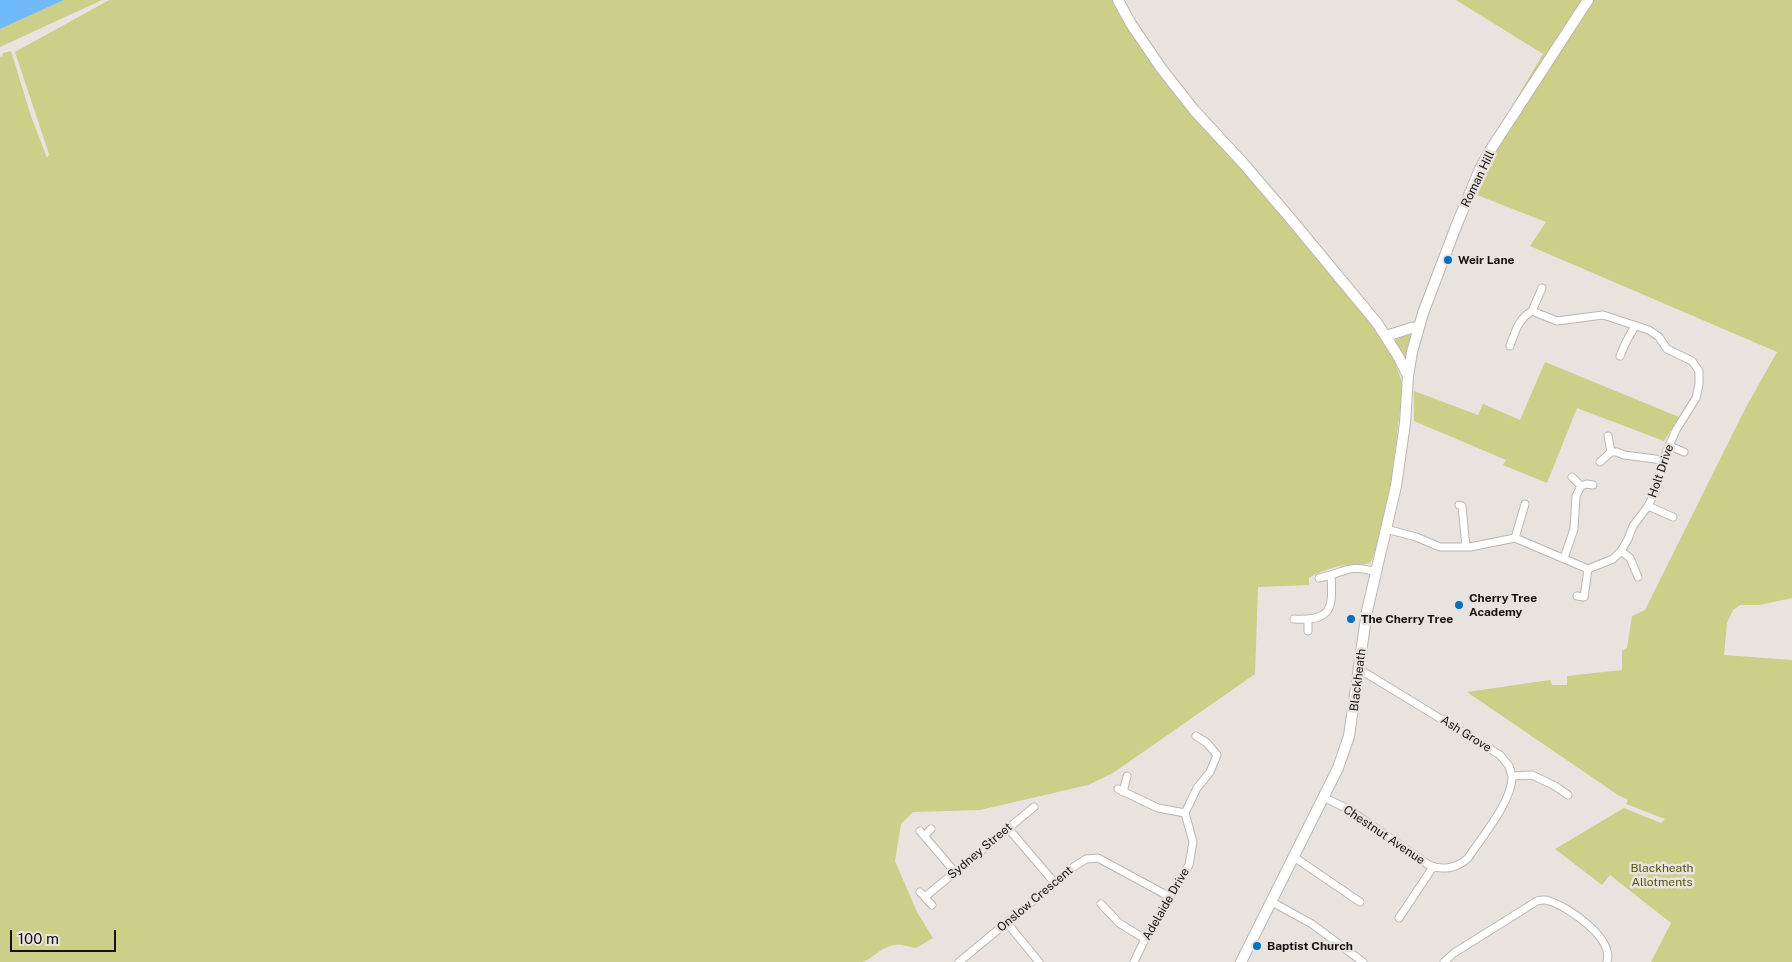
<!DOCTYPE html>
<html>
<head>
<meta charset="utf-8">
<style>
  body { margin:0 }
  #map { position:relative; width:1792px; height:962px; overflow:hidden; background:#e8e3df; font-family:"Public Sans",sans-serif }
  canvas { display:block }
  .scale { position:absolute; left:10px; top:930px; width:106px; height:22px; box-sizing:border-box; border:2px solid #141211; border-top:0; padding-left:6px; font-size:15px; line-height:18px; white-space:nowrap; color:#141211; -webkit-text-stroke:4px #e8e3df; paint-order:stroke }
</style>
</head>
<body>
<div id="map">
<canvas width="1792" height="962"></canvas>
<div class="scale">100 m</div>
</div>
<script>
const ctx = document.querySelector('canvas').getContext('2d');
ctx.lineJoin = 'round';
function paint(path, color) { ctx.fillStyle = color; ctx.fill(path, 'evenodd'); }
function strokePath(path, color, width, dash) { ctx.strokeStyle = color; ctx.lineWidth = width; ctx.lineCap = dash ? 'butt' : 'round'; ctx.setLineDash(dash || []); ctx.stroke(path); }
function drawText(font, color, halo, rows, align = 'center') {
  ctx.font = font + ' "Public Sans",sans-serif'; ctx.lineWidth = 5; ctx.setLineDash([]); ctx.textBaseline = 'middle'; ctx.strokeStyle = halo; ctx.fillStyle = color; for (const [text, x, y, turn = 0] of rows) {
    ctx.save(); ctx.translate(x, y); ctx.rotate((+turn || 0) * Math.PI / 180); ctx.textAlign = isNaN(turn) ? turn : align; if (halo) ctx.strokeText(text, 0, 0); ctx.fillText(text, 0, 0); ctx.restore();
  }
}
const green = new Path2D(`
  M64,0H102L0,47V29Z
  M109,0H1118L1161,68L1377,323L1394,360L1403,385L1391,484L1375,551L1371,562C1364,566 1356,564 1347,565C1335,566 1318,572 1309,578V585L1258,587L1255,674L1113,773L1088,785L980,810L913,812L901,824L895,861L917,912L933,938L916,948C910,947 901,944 895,945C883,946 874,957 863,962H0V56L2,57L3,53L11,51L31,116L47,158L49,154L15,52Z
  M1456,0H1792V598L1759,605H1740L1733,610L1727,623L1724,655L1792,660V962H1651L1671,923L1610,875L1602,885L1555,849L1624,808L1661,823L1665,819L1626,804L1628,800L1618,795L1467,692L1550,680L1552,685H1567V676L1622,670V651L1627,648L1632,616L1645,610L1745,409L1777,352L1530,246L1546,222L1477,195L1468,187L1483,155L1543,54Z
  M1413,332L1409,347L1406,366L1394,344L1397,337Z
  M1545,362L1679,417L1664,441L1577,408L1547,483L1503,465L1506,460L1414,421V391L1478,415L1483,404L1520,420Z`);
const water = new Path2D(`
  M0,0H64L0,29Z`);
const street = new Path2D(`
  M1532,311L1542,288
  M1620,356L1626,342L1635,326
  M1608,436L1611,452
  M1669,446L1684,452
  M1600,462L1611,452H1617L1624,455L1663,460
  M1581,486L1587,484L1593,485
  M1459,505L1462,506L1466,547
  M1648,506L1673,517
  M1386,529L1416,537L1440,547H1470L1515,538L1588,569L1613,559L1621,551L1628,539L1633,526L1648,506L1655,492L1663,460L1669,446L1676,430L1696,398L1699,384V371L1692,361L1667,349L1659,337L1649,330L1603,315L1557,321L1532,311C1518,319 1515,332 1510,346
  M1515,538L1525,504
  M1621,551L1630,558L1638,577
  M1564,558L1574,529L1576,496L1581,486L1572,477
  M1319,578C1345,573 1347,563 1376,572
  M1577,596L1584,597L1588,569
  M1294,619C1332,621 1333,609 1331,575
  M1308,620V631
  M1359,669L1500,755L1509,766L1512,776L1532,775L1555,786L1568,795
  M1118,789L1158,808L1185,813
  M1123,792L1127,776
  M1323,797L1348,809L1429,865C1442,871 1458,868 1468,858C1482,837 1513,800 1512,776
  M1007,827L1054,882
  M920,831L955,872
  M924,836L931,829
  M1294,857L1360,902
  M920,892L932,905
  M926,896L1034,807
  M1272,902L1312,924L1363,962
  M1101,904L1119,923L1145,939
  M1399,918L1433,867
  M1007,923L1039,962
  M959,962L1075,866L1086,859L1098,858L1170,897
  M1134,962L1145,939L1189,865L1193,842L1185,813L1197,788L1210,772L1217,755L1207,743L1196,736
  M1444,962L1454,953L1537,901C1541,900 1545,899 1549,901C1569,907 1614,938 1607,962`);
const secondary = new Path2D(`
  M1118,0L1131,24L1161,68L1194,110L1243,163L1290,218L1377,323L1398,356L1408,376
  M1386,336L1411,328L1419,327
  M1241,962L1338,768L1349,736L1367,611L1396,486L1405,423L1408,376L1412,352L1423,313L1457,224L1480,169L1491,149L1588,0`);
const markers = [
  [1448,260,5,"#0072bd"],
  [1459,605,5,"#0072bd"],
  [1351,619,5,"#0072bd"],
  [1257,946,5,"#0072bd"]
];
const streetNames = [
  ["Roman Hill",1478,179,-64],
  ["Holt Drive",1661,471,-71],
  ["Blackheath",1358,680,-83],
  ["Ash Grove",1466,734,32],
  ["Chestnut Avenue",1384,835,34],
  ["Sydney Street",980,851,-40],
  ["Onslow Crescent",1035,899,-40],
  ["Adelaide Drive",1166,904,-60]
];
const poiNames = [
  ["Weir Lane",1458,260],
  ["Cherry Tree",1469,598],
  ["Academy",1469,612],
  ["The Cherry Tree",1361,619],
  ["Baptist Church",1267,946]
];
const parkNames = [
  ["Blackheath",1662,868],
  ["Allotments",1662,882]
];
paint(green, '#cbcf88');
paint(water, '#70bafb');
strokePath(street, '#bbb6b2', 9);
strokePath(secondary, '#bbb6b2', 12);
strokePath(street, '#fff', 7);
strokePath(secondary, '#fff', 10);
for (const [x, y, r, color] of markers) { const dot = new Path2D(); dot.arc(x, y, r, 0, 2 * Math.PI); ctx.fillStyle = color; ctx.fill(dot); strokePath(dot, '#e8e3df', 2); }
drawText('12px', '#141211', '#e8e3df', streetNames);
drawText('bold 12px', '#141211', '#e8e3df', poiNames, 'left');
drawText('12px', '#54560e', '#e8e3df', parkNames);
</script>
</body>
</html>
